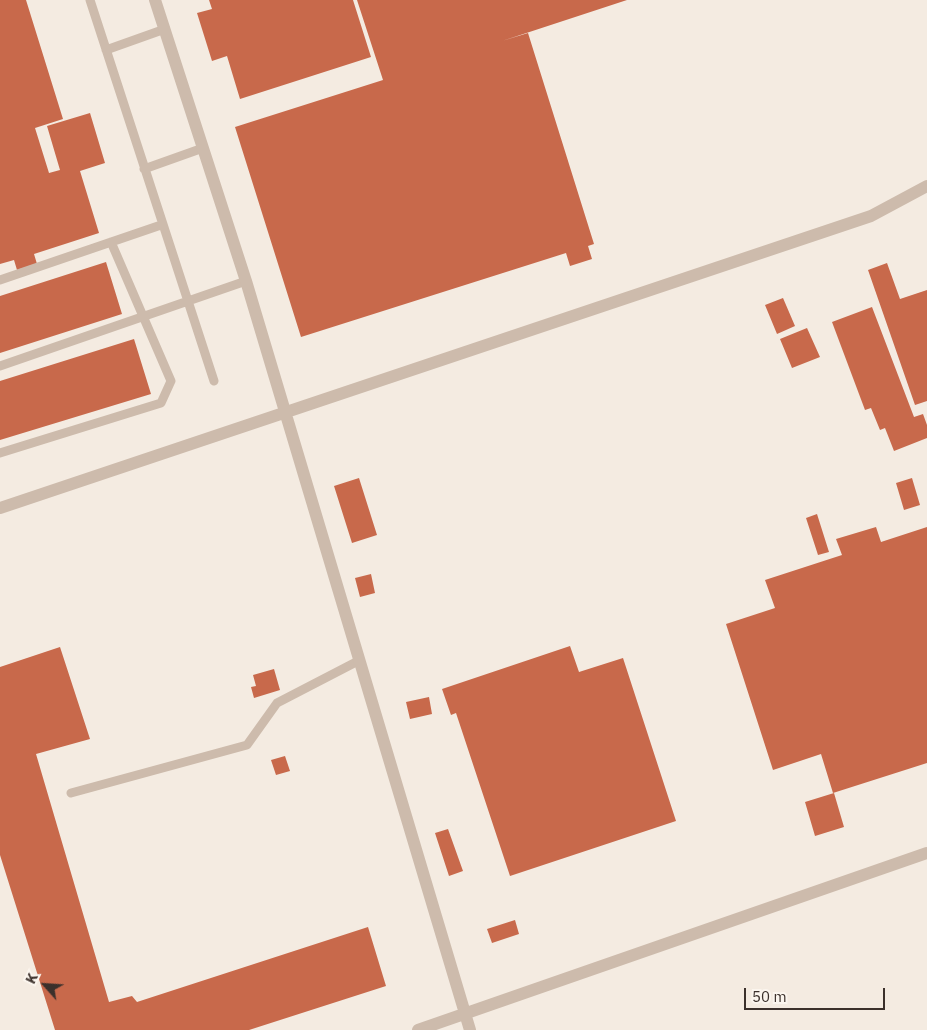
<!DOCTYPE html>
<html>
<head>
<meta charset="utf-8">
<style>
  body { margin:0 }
  #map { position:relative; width:927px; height:1030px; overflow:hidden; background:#f4ebe1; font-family:"IBM Plex Sans",sans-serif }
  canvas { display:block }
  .north { position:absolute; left:20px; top:960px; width:50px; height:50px; -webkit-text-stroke:4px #fbf5ee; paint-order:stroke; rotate:296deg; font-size:14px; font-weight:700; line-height:20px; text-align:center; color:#3b302b }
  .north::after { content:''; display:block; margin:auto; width:18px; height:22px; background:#3b302b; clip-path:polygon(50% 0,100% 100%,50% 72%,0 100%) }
  .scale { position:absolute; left:744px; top:988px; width:141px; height:22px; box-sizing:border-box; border:2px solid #3b302b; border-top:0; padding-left:6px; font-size:15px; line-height:18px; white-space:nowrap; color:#3b302b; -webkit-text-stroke:4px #fbf5ee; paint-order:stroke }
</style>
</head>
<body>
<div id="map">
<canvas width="927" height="1030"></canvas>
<div class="north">K</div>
<div class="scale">50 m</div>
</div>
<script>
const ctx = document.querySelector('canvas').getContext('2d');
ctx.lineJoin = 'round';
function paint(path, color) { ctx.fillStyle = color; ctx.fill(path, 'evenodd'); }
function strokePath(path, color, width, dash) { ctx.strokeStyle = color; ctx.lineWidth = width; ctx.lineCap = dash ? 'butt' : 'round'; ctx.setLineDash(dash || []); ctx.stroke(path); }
const building = new Path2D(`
  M0,0H26L63,119L35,128L49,173L60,170L47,126L90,113L105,163L80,171L99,233L34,254L37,264L17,270L14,260L0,264Z
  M209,0H353L371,57L240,99L227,56L212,61L197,13L212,9Z
  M357,0H627L502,41L528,33L594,244L588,246L592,259L570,266L566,253L301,337L235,127L383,80Z
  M106,262L122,314L0,353V296Z
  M887,263L900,299L927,290V401L915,405L868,270Z
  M783,298L795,326L777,334L765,305Z
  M872,307L914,417L923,414L927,425V438L894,451L885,428L880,430L871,408L865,410L832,322Z
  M807,328L820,357L792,368L780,339Z
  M134,339L151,394L0,440V381Z
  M359,478L377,535L352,543L334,486Z
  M912,478L920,505L904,510L896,483Z
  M817,514L829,552L818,555L806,518Z
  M876,527L881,542L927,527V763L833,793L821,754L773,770L726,624L775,608L765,580L842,555L836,539Z
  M371,574L375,593L360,597L355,578Z
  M570,646L579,672L623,658L676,821L510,876L456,713L451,715L442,689Z
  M60,647L90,739L36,754L109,1002L132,996L137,1002L368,927L386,986L249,1030H55L0,855V667Z
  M274,669L280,690L254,698L251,687L256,686L253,675Z
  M429,697L432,714L410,719L406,702Z
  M285,756L290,771L276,775L271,760Z
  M834,793L844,827L815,836L805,802Z
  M448,829L463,871L449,876L435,833Z
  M515,920L519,934L492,943L487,929Z`);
const lane = new Path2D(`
  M90,0L214,381
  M106,50L165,29
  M144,169L203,148
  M0,280L161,225
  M0,366L246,281
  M0,453L161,403L171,381L111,242
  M71,793L247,745L277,703L360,660`);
const street = new Path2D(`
  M155,0L246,281L470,1030
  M0,508L871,216L927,186
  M418,1030L927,853`);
paint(building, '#c8694b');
strokePath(lane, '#cdbbac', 9);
strokePath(street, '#cdbbac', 12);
</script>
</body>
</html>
